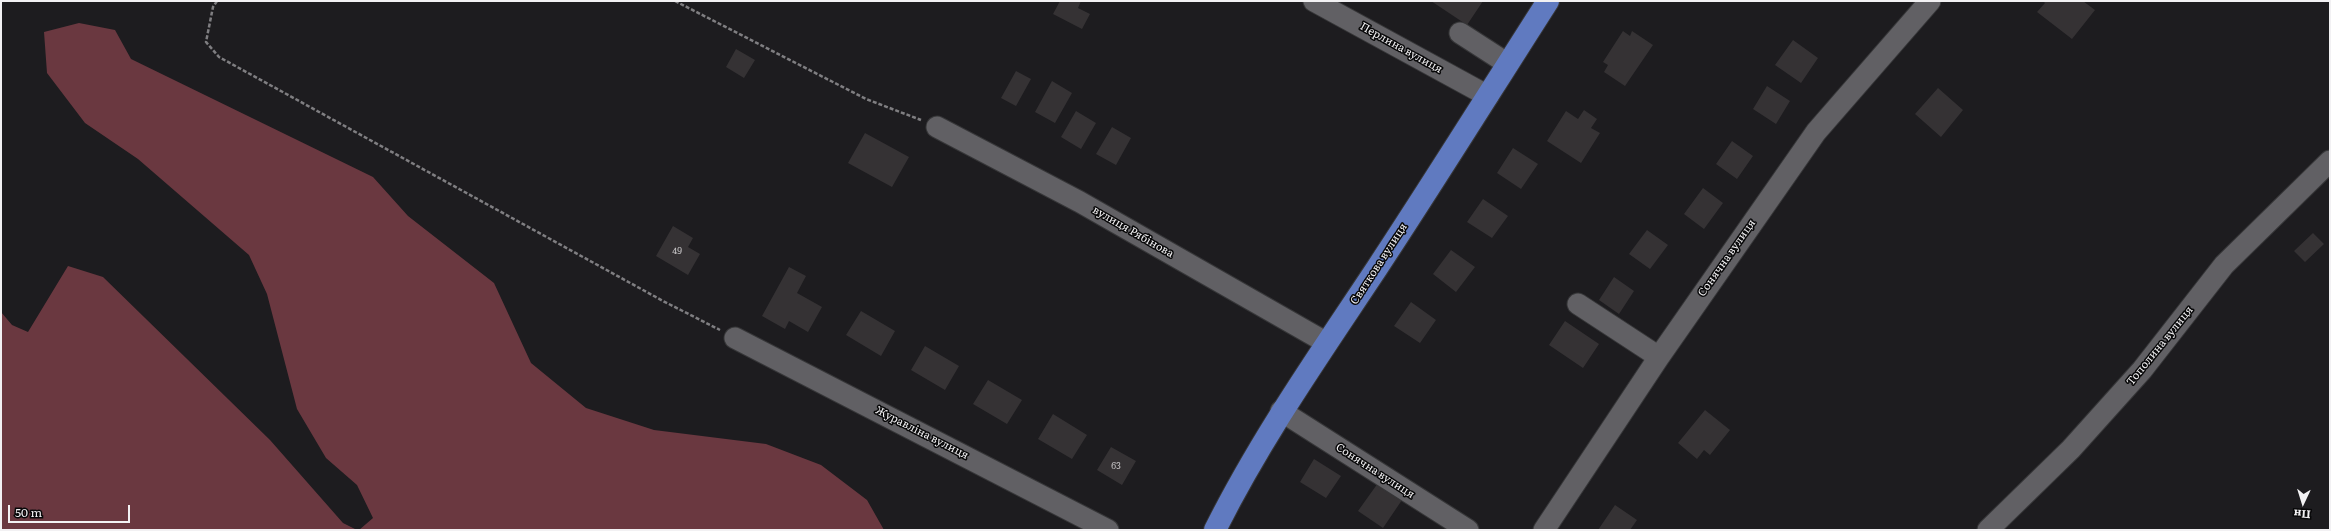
<!DOCTYPE html>
<html>
<head>
<meta charset="utf-8">
<style>
  body { margin:0 }
  #map { position:relative; width:2331px; height:531px; overflow:hidden; background:#1d1c1f; font-family:Literata,serif }
  canvas { display:block }
  .frame { position:absolute; inset:0; border:2px solid #f2f1f3; pointer-events:none }
  .north { position:absolute; left:2283px; top:483px; width:40px; height:40px; -webkit-text-stroke:3px #070708; paint-order:stroke; rotate:184deg; font-size:11px; font-weight:700; line-height:16px; text-align:center; color:#f2f1f3 }
  .north::after { content:''; display:block; margin:auto; width:14px; height:18px; background:#f2f1f3; clip-path:polygon(50% 0,100% 100%,50% 72%,0 100%) }
  .scale { position:absolute; left:8px; top:505px; width:122px; height:18px; box-sizing:border-box; border:2px solid #f2f1f3; border-top:0; padding-left:5px; font-size:12px; line-height:14px; white-space:nowrap; color:#f2f1f3; -webkit-text-stroke:3px #070708; paint-order:stroke }
</style>
</head>
<body>
<div id="map">
<canvas width="2331" height="531"></canvas>
<div class="frame"></div>
<div class="north">Пн</div>
<div class="scale">50 m</div>
</div>
<script>
const ctx = document.querySelector('canvas').getContext('2d');
ctx.lineJoin = 'round';
function paint(path, color) { ctx.fillStyle = color; ctx.fill(path, 'evenodd'); }
function strokePath(path, color, width, dash) { ctx.strokeStyle = color; ctx.lineWidth = width; ctx.lineCap = dash ? 'butt' : 'round'; ctx.setLineDash(dash || []); ctx.stroke(path); }
function drawText(font, color, halo, rows, align = 'center') {
  ctx.font = font + ' Literata,serif'; ctx.lineWidth = 3; ctx.setLineDash([]); ctx.textBaseline = 'middle'; ctx.strokeStyle = halo; ctx.fillStyle = color; for (const [text, x, y, turn = 0] of rows) {
    ctx.save(); ctx.translate(x, y); ctx.rotate((+turn || 0) * Math.PI / 180); ctx.textAlign = isNaN(turn) ? turn : align; if (halo) ctx.strokeText(text, 0, 0); ctx.fillText(text, 0, 0); ctx.restore();
  }
}
const forest = new Path2D(`
  M79,23L115,30L131,59L373,177L408,216L494,283L531,363L586,408L654,430L766,444L821,465L867,500L884,530H359L373,518L357,485L326,458L297,409L267,294L249,255L138,159L85,123L47,73L44,32Z
  M68,266L103,277L270,440L343,523L357,530H1V312L12,325L28,332Z`);
const building = new Path2D(`
  M1060,1H1081L1078,8L1090,14L1082,29L1053,14Z
  M1431,1H1483L1467,25Z
  M2043,1H2083L2095,10L2072,39L2037,12L2045,3Z
  M1623,31L1630,36L1632,31L1653,45L1625,86L1604,72L1608,65L1603,62Z
  M1793,40L1818,58L1801,83L1775,65Z
  M736,49L755,60L744,78L726,67Z
  M1016,71L1031,79L1016,106L1001,98Z
  M1052,81L1072,93L1055,123L1035,112Z
  M1767,86L1790,101L1776,124L1753,109Z
  M1938,88L1963,110L1941,137L1915,114Z
  M1584,110L1597,119L1591,128L1600,133L1581,163L1547,141L1566,111L1578,119Z
  M1076,111L1096,123L1081,149L1061,137Z
  M1112,127L1131,138L1116,165L1096,154Z
  M865,133L909,157L892,187L848,163Z
  M1732,141L1753,156L1737,179L1716,164Z
  M1513,148L1538,164L1521,189L1497,173Z
  M1703,188L1723,203L1704,229L1684,214Z
  M1483,199L1508,216L1492,238L1467,222Z
  M673,226L693,238L688,247L700,254L688,275L656,256Z
  M1647,230L1668,245L1650,269L1629,254Z
  M2313,233L2324,244L2305,262L2294,251Z
  M1451,250L1475,267L1456,292L1433,274Z
  M789,267L806,276L797,293L822,307L808,332L789,321L785,329L762,316Z
  M1614,277L1634,291L1619,314L1599,300Z
  M1411,302L1436,320L1420,343L1394,326Z
  M861,311L895,331L881,356L846,335Z
  M1565,321L1599,344L1583,368L1549,345Z
  M925,346L959,366L945,390L911,370Z
  M988,380L1022,400L1007,424L973,404Z
  M1705,410L1730,430L1710,455L1704,450L1697,459L1678,443Z
  M1053,414L1087,435L1072,459L1038,439Z
  M1111,447L1136,461L1122,485L1097,470Z
  M1314,459L1341,476L1326,498L1300,482Z
  M1378,483L1402,500L1383,528L1358,511Z
  M1615,505L1637,520L1630,530H1598Z`);
const path = new Path2D(`
  M217,1L213,7L206,42L219,57L663,301L720,330
  M675,1L866,99L921,120`);
const minor = new Path2D(`
  M1314,1L1488,96
  M1460,33L1508,64
  M937,127L1080,202L1327,343
  M1578,304L1659,357
  M735,338L1108,530
  M1281,411L1468,530
  M1544,530L1659,357L1816,132L1930,1
  M1988,530L2071,449L2142,370L2224,265L2330,161`);
const major = new Path2D(`
  M1215,530C1261,438 1320,354 1377,268C1435,180 1491,90 1548,1`);
const numberNames = [
  ["49",677,251],
  ["63",1116,466]
];
const streetNames = [
  ["Перлина вулиця",1401,48,29],
  ["вулиця Рябінова",1133,232,30],
  ["Сонячна вулиця",1727,258,-55],
  ["Святкова вулиця",1379,264,-57],
  ["Тополина вулиця",2160,346,-51],
  ["Журавліна вулиця",922,433,27],
  ["Сонячна вулиця",1375,471,33]
];
paint(forest, '#6a3840');
paint(building, '#353234');
strokePath(minor, '#363638', 23);
strokePath(major, '#363638', 24);
strokePath(path, '#7f7e81', 2.5, [4, 2]);
strokePath(minor, '#616064', 21);
strokePath(major, '#607ac0', 22);
drawText('9px', '#c3c1c3', null, numberNames);
drawText('11px', '#f2f1f3', '#070708', streetNames);
</script>
</body>
</html>
